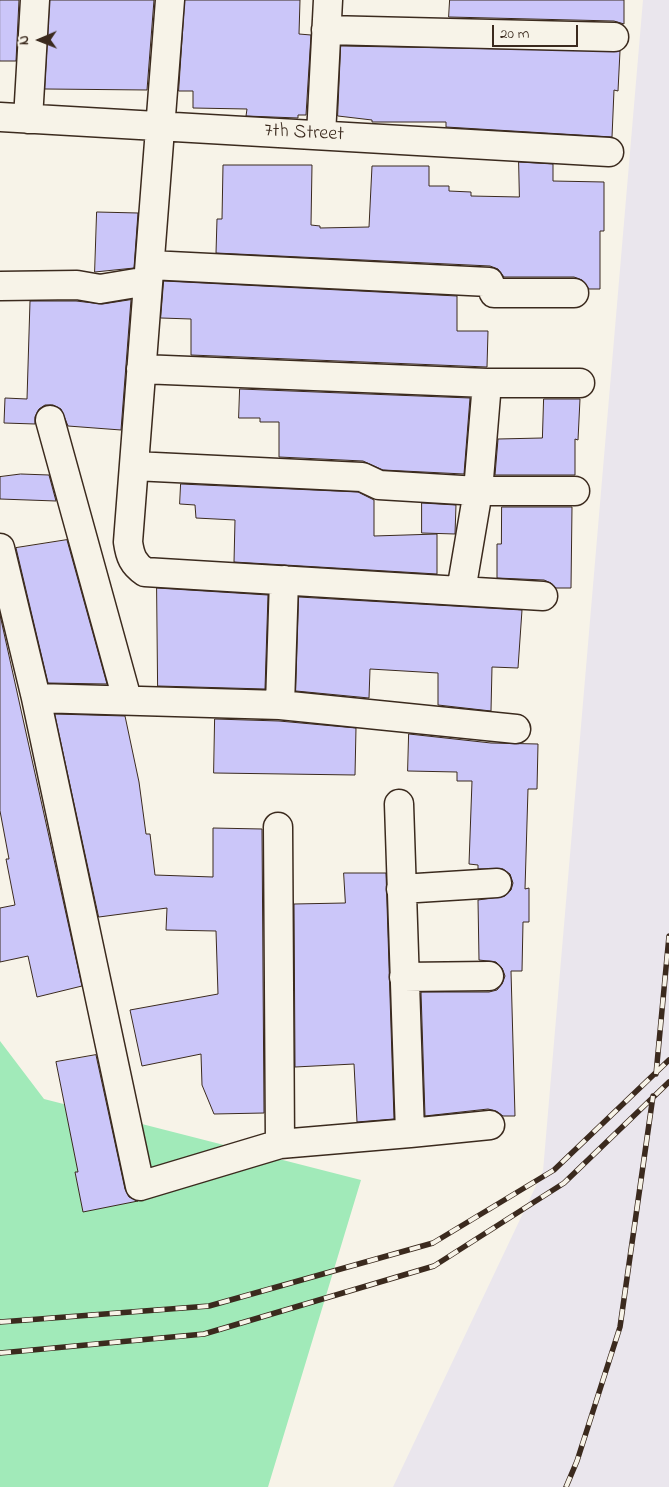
<!DOCTYPE html>
<html>
<head>
<meta charset="utf-8">
<style>
  body { margin:0 }
  #map { position:relative; width:669px; height:1487px; overflow:hidden; background:#f7f3e8; font-family:"Indie Flower",sans-serif }
  canvas { display:block }
  .north { position:absolute; left:15px; top:15px; width:50px; height:50px; -webkit-text-stroke:4px #f7f3e8; paint-order:stroke; rotate:269deg; font-size:14px; font-weight:700; line-height:20px; text-align:center; color:#3b2a1e }
  .north::after { content:''; display:block; margin:auto; width:18px; height:22px; background:#3b2a1e; clip-path:polygon(50% 0,100% 100%,50% 72%,0 100%) }
  .scale { position:absolute; left:492px; top:25px; width:86px; height:22px; box-sizing:border-box; border:2px solid #3b2a1e; border-top:0; padding-left:6px; font-size:15px; line-height:18px; white-space:nowrap; color:#3b2a1e; -webkit-text-stroke:4px #f7f3e8; paint-order:stroke }
</style>
</head>
<body>
<div id="map">
<canvas width="669" height="1487"></canvas>
<div class="north">N</div>
<div class="scale">20 m</div>
</div>
<script>
const ctx = document.querySelector('canvas').getContext('2d');
ctx.lineJoin = 'round';
function paint(path, color) { ctx.fillStyle = color; ctx.fill(path, 'evenodd'); }
function strokePath(path, color, width, dash) { ctx.strokeStyle = color; ctx.lineWidth = width; ctx.lineCap = dash ? 'butt' : 'round'; ctx.setLineDash(dash || []); ctx.stroke(path); }
function drawText(font, color, halo, rows, align = 'center') {
  ctx.font = font + ' "Indie Flower",sans-serif'; ctx.lineWidth = 4; ctx.setLineDash([]); ctx.textBaseline = 'middle'; ctx.strokeStyle = halo; ctx.fillStyle = color; for (const [text, x, y, turn = 0] of rows) {
    ctx.save(); ctx.translate(x, y); ctx.rotate((+turn || 0) * Math.PI / 180); ctx.textAlign = isNaN(turn) ? turn : align; if (halo) ctx.strokeText(text, 0, 0); ctx.fillText(text, 0, 0); ctx.restore();
  }
}
const built = new Path2D(`
  M643,0H669V1487H393L543,1171Z`);
const green = new Path2D(`
  M0,1041L44,1099L361,1180L268,1487H0Z`);
const building = new Path2D(`
  M0,0H19L16,61H0Z
  M50,0H154L147,90L45,89Z
  M185,0H300L299,34L311,35L306,115H298V118L246,116L247,109L193,108V91H179Z
  M450,0H624V24L614,21L449,17Z
  M341,46L620,51L618,91L614,90L612,137L446,127V122H372V120L338,116Z
  M519,162L553,164V181L604,182V231H600V289H589L582,280L574,277H504L498,269L490,266L216,253L217,219H222L223,165H312L311,225L320,226V228L369,227L372,166H429V186H449V191L471,192V196L519,197Z
  M97,212L138,213L134,268L95,272Z
  M164,281L457,296V331H488L487,367L191,355V319L161,318Z
  M131,300L121,430L68,426L61,409L53,405H45L39,409L35,417V424L4,423L5,398L27,399L30,301H76L102,304Z
  M240,389L470,398L464,474L383,470L363,461L279,457V422H260V418H239Z
  M544,399H580L578,440L575,439V475H495L498,439L542,438Z
  M21,474L49,475L56,501L0,499V477Z
  M181,484L358,492L374,500V536L437,534V574L234,562L235,520L196,518L195,505L180,504Z
  M422,503L456,505L455,534L422,533Z
  M502,507H572L571,588H556L551,583L544,580L497,578V544H501Z
  M67,540L107,684L48,683L16,548Z
  M157,588L268,595L265,689L158,686Z
  M299,597L522,610L518,668L492,667L491,711L438,705V673L370,669L369,698L296,691Z
  M0,615L82,986L37,997L28,956L0,962V908L15,905L6,859H9L0,811Z
  M55,714L125,716L139,782L146,834H150L155,875L213,877V828L262,829L264,1113L214,1114L202,1085L201,1054L142,1066L130,1010L218,994L216,931L166,930L167,908L99,917Z
  M215,719L279,721L356,728L355,775L214,773Z
  M409,734L491,743L538,744L537,789H528L525,889L529,888V922H523L522,971H511L515,1116H503L496,1111L488,1109L425,1116L421,992H489L497,990L502,984L505,976L502,968L496,962L479,960L478,900L505,896L511,890L513,883L510,874L503,869H478V865L469,864L472,781H457V772L408,771Z
  M344,873H386L394,1119L357,1122L354,1064L295,1067L294,904L345,903Z
  M96,1055L125,1189L129,1197L138,1201L83,1212L75,1172H78L56,1062Z`);
const minor = new Path2D(`
  M170,0L128,542C130,556 133,564 145,572L543,596
  M326,30L614,37
  M0,117L609,152
  M28,119L35,0
  M321,135L328,0
  M150,265L489,282L494,293H574
  M0,286L77,285L100,289L148,281
  M141,369L487,383H580
  M50,420L127,699
  M134,466L362,477L379,485L478,491H575
  M0,548L36,698L140,1186L280,1144L278,827
  M461,591L478,491L487,383
  M36,698L280,705L516,729
  M280,705L284,580
  M401,889L497,883
  M404,977L489,976
  M410,1133L490,1125
  M280,1144L410,1133L399,804`);
const rail = new Path2D(`
  M656,1074L669,936
  M0,1322L209,1306L433,1243L554,1170L669,1060
  M0,1353L204,1334L434,1266L564,1183L669,1082
  M566,1487L577,1461L620,1327L653,1096`);
const streetNames = [
  ["7th Street",304,134,3]
];
paint(built, '#eae6ed');
paint(green, '#a1eab9');
paint(building, '#cbc6f9');
strokePath(building, '#3b2a1e', 1);
strokePath(minor, '#3b2a1e', 31);
strokePath(minor, '#f7f3e8', 28);
strokePath(rail, '#3b2a1e', 5.5);
strokePath(rail, '#f7f3e8', 4, [11]);
drawText('20px', '#3b2a1e', '#f7f3e8', streetNames);
</script>
</body>
</html>
